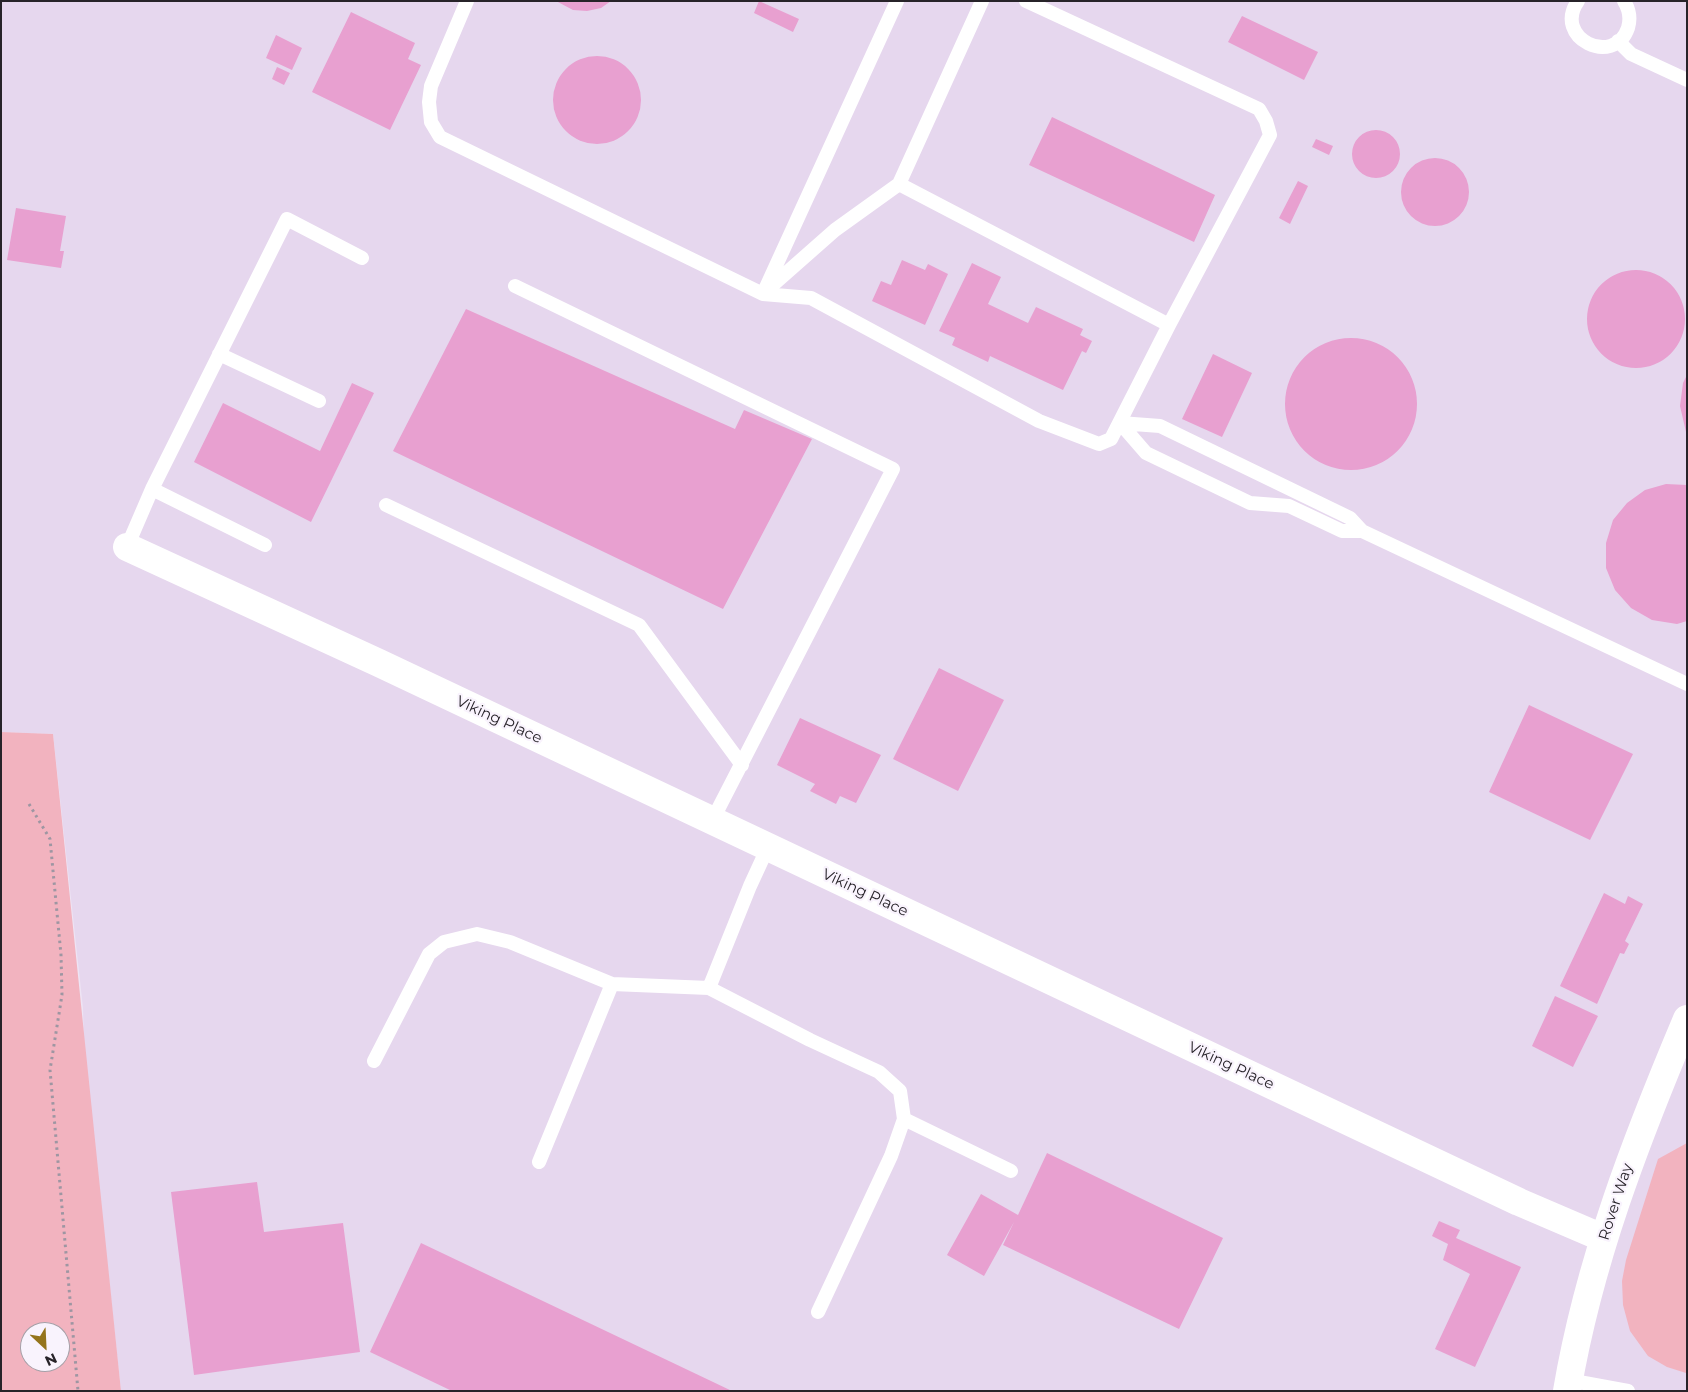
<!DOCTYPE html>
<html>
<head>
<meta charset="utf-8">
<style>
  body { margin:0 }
  #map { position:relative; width:1688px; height:1392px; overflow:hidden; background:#eee4f4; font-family:Montserrat,sans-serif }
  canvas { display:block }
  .frame { position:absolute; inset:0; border:2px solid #272329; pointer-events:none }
  .north { position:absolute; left:20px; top:1322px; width:50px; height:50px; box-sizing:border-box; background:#f9f3fd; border:1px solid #a5a0a8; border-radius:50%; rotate:155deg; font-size:14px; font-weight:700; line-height:20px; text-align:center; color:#272329 }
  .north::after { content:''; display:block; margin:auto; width:18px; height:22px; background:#95741c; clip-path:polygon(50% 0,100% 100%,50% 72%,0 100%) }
</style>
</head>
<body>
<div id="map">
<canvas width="1688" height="1392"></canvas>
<div class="frame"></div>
<div class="north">N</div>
</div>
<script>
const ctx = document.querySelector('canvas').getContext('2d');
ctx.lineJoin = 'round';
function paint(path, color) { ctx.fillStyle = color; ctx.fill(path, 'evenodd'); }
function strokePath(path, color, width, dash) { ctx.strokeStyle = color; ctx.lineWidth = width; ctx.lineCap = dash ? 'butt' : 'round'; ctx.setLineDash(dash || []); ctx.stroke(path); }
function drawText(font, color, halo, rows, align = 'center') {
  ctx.font = font + ' Montserrat,sans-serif'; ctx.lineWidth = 4.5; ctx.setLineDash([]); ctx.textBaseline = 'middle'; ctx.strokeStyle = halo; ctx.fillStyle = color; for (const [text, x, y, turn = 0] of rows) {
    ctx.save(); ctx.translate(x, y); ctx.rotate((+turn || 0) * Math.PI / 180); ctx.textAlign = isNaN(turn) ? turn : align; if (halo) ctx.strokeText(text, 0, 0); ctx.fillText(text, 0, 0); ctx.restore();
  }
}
const built = new Path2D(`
  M1,1H1687V1391H121L84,1050L83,1008L53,734L1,732Z`);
const green = new Path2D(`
  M1,732L53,734L121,1391H1ZM30,1332H60V1362H30Z
  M1687,1143V1373H1686L1667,1367L1648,1356L1630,1331L1623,1305L1622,1281L1626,1260L1658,1159Z`);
const building = new Path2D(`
  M556,1H611L601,8L587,11L573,10Z
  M759,1L799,19L793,32L754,13Z
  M351,12L415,43L408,59L421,65L390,130L312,92Z
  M1242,16L1318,52L1304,80L1228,42Z
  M276,35L302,48L292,70L266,58Z
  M553 100a44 44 0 1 1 88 0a44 44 0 1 1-88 0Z
  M277,67L290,73L284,85L272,79Z
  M1052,117L1215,195L1194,242L1029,165Z
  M1352 154a24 24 0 1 1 48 0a24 24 0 1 1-48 0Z
  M1316,139L1333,146L1329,155L1312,147Z
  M1401 192a34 34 0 1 1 68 0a34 34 0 1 1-68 0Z
  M1298,181L1308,186L1290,224L1279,218Z
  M16,208L66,216L60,251H64L61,268L7,260Z
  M902,260L925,270L928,264L948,274L925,325L872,301L881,281L891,285Z
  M972,263L1001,277L988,304L1028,323L1036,307L1083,329L1080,335L1092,341L1086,353L1082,351L1063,390L990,356L988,362L952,345L955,338L939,331Z
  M1587 319a49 49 0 1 1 98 0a49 49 0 1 1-98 0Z
  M466,309L735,429L744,410L812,439L723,609L393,451Z
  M1285 404a66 66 0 1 1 132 0a66 66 0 1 1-132 0Z
  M1213,354L1252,373L1222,437L1182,419Z
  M1687,375V431L1686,432L1680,406L1683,383Z
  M352,383L374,393L311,522L194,462L223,403L320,451Z
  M1666,484L1687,485V621L1677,624L1652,620L1631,608L1615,590L1606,568V543L1613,520L1627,503L1645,490Z
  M939,668L1004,700L958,791L893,759Z
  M1529,705L1633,754L1590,840L1489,792Z
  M800,718L881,755L856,803L840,796L836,804L810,791L815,784L777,765Z
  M1604,893L1625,904L1628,896L1643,904L1625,941L1629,944L1624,954L1620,953L1597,1004L1560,986Z
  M1555,996L1598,1016L1573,1067L1532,1046Z
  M1047,1153L1223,1238L1179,1329L1003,1245L1014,1222L984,1276L947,1255L981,1194L1018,1215Z
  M257,1182L264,1232L343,1223L360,1352L194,1375L171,1192Z
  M1439,1221L1460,1230L1456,1238L1521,1267L1475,1367L1435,1349L1470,1274L1443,1260L1448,1244L1432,1236Z
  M421,1243L732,1391H452L370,1352Z`);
const path = new Path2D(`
  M29,804L50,839L61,955L62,995L50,1070L78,1391`);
const lane = new Path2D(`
  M467,1L431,86L429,102L431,122L440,137L763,294L811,298L1039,421L1099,444L1111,439L1169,325L1270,135L1266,121L1259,109L1026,1
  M982,1L899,184L1169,325
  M1578,1C1552,38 1614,68 1628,28C1631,18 1629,9 1624,1
  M1618,41L1631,54L1687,80
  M515,286L893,469L712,821
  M767,290L835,230L899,184
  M763,294L897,1
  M219,354L319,401
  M1120,423L1160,426L1350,518L1362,531L1687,684
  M1120,423L1146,453L1250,503L1289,506L1342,531H1362
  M152,489L265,545
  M386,505L639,625L742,765
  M127,547L152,489L287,219L362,258
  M768,847L750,886L709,988L810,1040L879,1072L900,1091L904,1119L891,1156L818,1312
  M374,1061L429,954L444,942L477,934L510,942L612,984L709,988
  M904,1119L1011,1171
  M539,1162L612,984
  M1568,1380L1628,1391`);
const street = new Path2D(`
  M127,547L379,663L1519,1202L1603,1238
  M1567,1391C1589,1261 1636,1140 1687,1019`);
const streetNames = [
  ["Viking Place",499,720,25],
  ["Viking Place",865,893,25],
  ["Viking Place",1231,1066,25],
  ["Rover Way",1616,1202,-72]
];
paint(built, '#e6d7ee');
paint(green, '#f2b3bf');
paint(building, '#e8a0d0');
strokePath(path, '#9e96a2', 3, [2.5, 4]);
strokePath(lane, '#fff', 14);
strokePath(street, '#fff', 28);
drawText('15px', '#272329', '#f9f3fd', streetNames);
</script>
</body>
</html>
